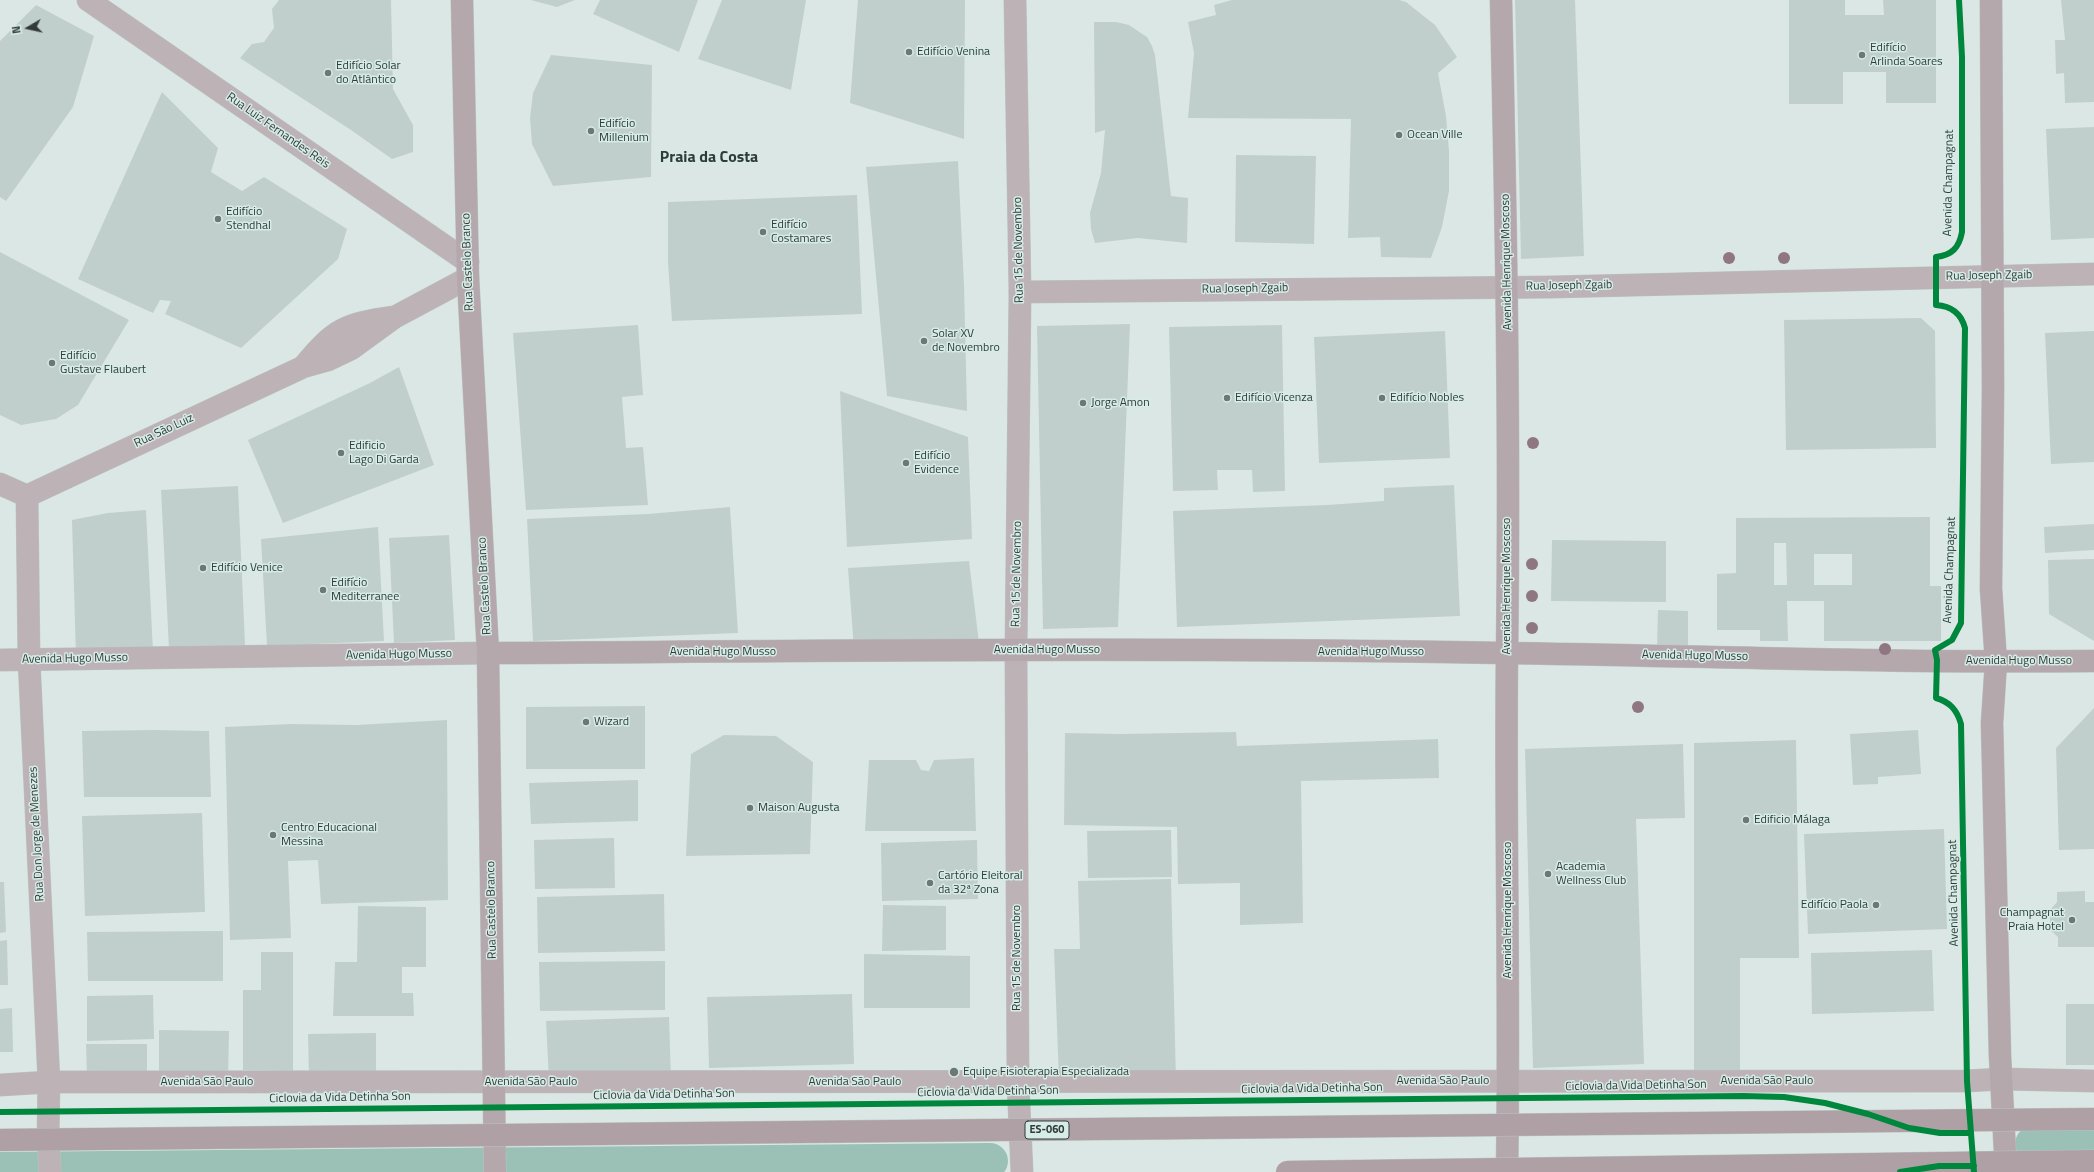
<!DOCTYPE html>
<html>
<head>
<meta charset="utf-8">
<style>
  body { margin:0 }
  #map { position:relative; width:2094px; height:1172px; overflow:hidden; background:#dbe7e4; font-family:"Titillium Web",sans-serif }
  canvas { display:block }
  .north { position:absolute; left:8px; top:8px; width:40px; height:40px; -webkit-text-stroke:3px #d6ece6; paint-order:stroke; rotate:261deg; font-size:11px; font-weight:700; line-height:16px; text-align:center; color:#323b38 }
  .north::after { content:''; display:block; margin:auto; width:14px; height:18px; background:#323b38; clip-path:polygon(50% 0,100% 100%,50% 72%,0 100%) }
</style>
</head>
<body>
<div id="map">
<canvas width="2094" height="1172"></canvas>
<div class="north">N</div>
</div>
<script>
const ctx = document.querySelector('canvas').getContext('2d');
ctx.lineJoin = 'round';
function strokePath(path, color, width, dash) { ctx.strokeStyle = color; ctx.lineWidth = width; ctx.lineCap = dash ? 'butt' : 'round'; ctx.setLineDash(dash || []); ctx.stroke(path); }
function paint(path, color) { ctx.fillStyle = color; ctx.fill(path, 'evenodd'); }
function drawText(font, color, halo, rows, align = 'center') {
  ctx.font = font + ' "Titillium Web",sans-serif'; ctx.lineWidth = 3; ctx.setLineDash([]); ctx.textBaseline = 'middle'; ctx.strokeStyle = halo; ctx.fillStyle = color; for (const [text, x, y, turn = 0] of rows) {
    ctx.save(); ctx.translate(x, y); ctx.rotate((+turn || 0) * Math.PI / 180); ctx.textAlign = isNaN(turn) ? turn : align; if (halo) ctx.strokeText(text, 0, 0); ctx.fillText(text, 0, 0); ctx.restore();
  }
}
const canal = new Path2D(`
  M2033,1144L2094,1142
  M0,1170L990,1161`);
const building = new Path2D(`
  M279,0H391L393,89L413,125V152L392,159L351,130L240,58L252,44L264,42L274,28L272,9Z
  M531,0H575L557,7Z
  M600,0H698L679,52L593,14Z
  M722,0H806L791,90L698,59Z
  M858,0H965L964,139L850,103Z
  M1232,0H1399L1406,2L1435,25L1457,57L1438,73L1446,116L1449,151V191L1442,227L1431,258L1381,257L1380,237L1348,238L1351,119L1188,118L1194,53L1188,22L1216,15L1214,5Z
  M1515,0H1575L1584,256L1521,259Z
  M1789,0H1845V15H1884L1883,0H1936V103H1886V72H1843V104H1789Z
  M2061,0H2094V102L2065,103L2064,73L2056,74L2055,40H2065Z
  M36,5L94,36L73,107L6,201L0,197V41Z
  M1094,22H1116L1129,25L1147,37L1152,46L1155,55L1171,196L1188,198L1187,243L1138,238L1095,243L1091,229L1090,213L1101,173L1105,130L1095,133Z
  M551,55L652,65L651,177L553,186L532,144L530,118L533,93Z
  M162,92L218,148L211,172L242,191L264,177L347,229L338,259L241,348L165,314L171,301L160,300L153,313L78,279Z
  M2094,127V238L2051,240L2046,129Z
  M1236,155L1316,156L1314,244L1235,242Z
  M958,161L964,285L967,411L887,396L866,167Z
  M857,195L862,314L672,321L668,262V202Z
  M0,252L129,320L78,405L56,419L21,425L0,415Z
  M1921,318L1935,331L1936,448L1786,450L1784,320Z
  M1130,324L1118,627L1043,629L1037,326Z
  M638,325L643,395L622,397L626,448L643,447L648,505L526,510L513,333Z
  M1282,325L1285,491L1253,492L1252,470H1217L1218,490L1173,491L1169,327Z
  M1445,331L1450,458L1319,463L1314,337Z
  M2094,331V462L2051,464L2045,333Z
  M399,367L434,465L283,523L248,440L370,383Z
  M840,391L968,437L972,539L847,547Z
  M1454,485L1460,616L1177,627L1173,511L1327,505L1384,501V488Z
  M238,486L245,645L169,649L161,490Z
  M730,507L738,633L533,641L527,519L648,514Z
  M146,510L153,652L76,657L72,520L108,513Z
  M1930,517V586H1941V641H1824V601H1787L1788,641H1760V630H1717V574L1736,573V518ZM1774,543H1786L1787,585H1774ZM1814,554H1852V585H1814Z
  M2094,524V550L2045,553L2044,527Z
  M378,527L384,641L267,646L261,539Z
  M449,535L455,640L394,643L389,538Z
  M1552,540L1666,541V602L1551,601Z
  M2094,559V641L2049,614L2048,560Z
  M969,561L979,643L854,649L848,568Z
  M1658,610L1688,611V649H1657Z
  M645,706V769H526V707Z
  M2094,708V849L2059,850L2056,748Z
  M447,720L448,900L321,904L318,860L288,861L291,938L230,940L225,727L291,724L356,725Z
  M154,730L209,731L211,797H84L82,731Z
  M1918,730L1921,774L1878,777V784L1853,785L1850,734Z
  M1236,732L1237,746L1438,739L1439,778L1301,781L1303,923L1240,925V883L1178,884L1177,827L1064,825L1065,733L1121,734Z
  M724,735L776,736L813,762L810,854L686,856L691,754Z
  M1796,740L1799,958H1740V1074H1694V743Z
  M1683,744L1685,818L1636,819L1644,1064L1533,1068L1525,749Z
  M974,758L976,831H865L869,760H916L921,770L929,771L934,760Z
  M638,780V821L531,824L529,783Z
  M202,813L205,912L85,916L82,816Z
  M1944,829L1947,929L1808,934L1804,834Z
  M1171,830L1172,877L1088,878L1087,831Z
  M614,838L615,888L535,889L534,840Z
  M977,840L978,899L882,901L881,843Z
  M1171,879L1176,1081L1059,1080L1054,949H1080L1078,881Z
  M0,882H4L6,932L0,933Z
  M2085,891V902H2094V947H2058V937L2050,930V910L2057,902V892Z
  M664,894L665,951L538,953L537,897Z
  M883,905L946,906V950L882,951Z
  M358,906L426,907V967H402V993H413L414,1016H333L335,962H357Z
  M223,931V981H88L87,932Z
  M7,940L8,985H0V941Z
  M1932,950L1934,1011L1812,1014L1811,953Z
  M261,952H293V1071L243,1070V990H261Z
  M864,954L970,956V1008H864Z
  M665,961V1010L540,1011L539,962Z
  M852,994L854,1064L709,1068L707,997Z
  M153,995L154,1039L87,1041V996Z
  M2066,1004H2094V1065H2066Z
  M12,1008L13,1052H0V1009Z
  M669,1017L671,1080H549L546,1021Z
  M159,1030L229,1031L228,1079H159Z
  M376,1033V1076L309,1077L308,1034Z
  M86,1044H147V1081L87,1080Z`);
const minor = new Path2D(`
  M88,0L468,262
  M1020,292L1552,287L2094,274
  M303,367C335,328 345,324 394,317
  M0,484L27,496
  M27,496L29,660L49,1082L48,1136L50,1172
  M27,496L303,367L328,360L351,349L395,317L468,278
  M0,1085L49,1082L1967,1081L2001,1079L2094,1081`);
const tertiary = new Path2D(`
  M1015,0L1020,292L1016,650L1018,1083L1022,1172
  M0,660L488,653`);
const secondary = new Path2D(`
  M462,0L468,278L488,653L495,1172
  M1501,0C1506,218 1510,436 1507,654C1505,826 1510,999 1507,1172
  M1991,0L1993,387L1991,589L1996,662L1992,723L2000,1056L2006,1172
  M488,653C827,651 1166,647 1505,653C1701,656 1898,663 2094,661`);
const primaryBridge = new Path2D(`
  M0,1140L2094,1119
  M1287,1172L2094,1161`);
const cycleway = new Path2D(`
  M1959,0L1962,57V232C1959,248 1952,255 1936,257V305C1951,306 1961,313 1965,328L1961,623L1952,640L1935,650L1937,660L1936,698C1950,702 1957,710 1961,724L1967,1081L1974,1172
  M0,1112L1743,1096L1784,1097L1825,1103L1868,1114L1909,1128L1940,1133H1971
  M1900,1172L1939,1166H1974`);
const trees = [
  [1729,258],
  [1784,258],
  [1533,443],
  [1532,564],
  [1532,596],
  [1532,628],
  [1885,649],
  [1638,707]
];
const markers = [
  [909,52,4,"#6d7774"],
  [1862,55,4,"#6d7774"],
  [328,73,4,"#6d7774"],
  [591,131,4,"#6d7774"],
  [1399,135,4,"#6d7774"],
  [218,219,4,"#6d7774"],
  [763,232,4,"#6d7774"],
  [924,341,4,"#6d7774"],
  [52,363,4,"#6d7774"],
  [1227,398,4,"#6d7774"],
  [1382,398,4,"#6d7774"],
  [1083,403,4,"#6d7774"],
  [341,453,4,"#6d7774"],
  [906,463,4,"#6d7774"],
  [203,568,4,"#6d7774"],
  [323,590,4,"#6d7774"],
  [586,722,4,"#6d7774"],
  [750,808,4,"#6d7774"],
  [1746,820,4,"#6d7774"],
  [273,835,4,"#6d7774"],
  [1548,874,4,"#6d7774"],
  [930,883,4,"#6d7774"],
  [1876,905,4,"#6d7774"],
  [2072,920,4,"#6d7774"],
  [954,1072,5,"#6d7774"]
];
const shields = [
  [1047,1130,44]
];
const shieldNames = [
  ["ES-060",1047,1130]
];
const poiNames = [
  ["Edifício",1870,48],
  ["Arlinda Soares",1870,62],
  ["Edifício Venina",917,52],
  ["Edifício Solar",336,66],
  ["do Atlântico",336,80],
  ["Edifício",599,124],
  ["Millenium",599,138],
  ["Ocean Ville",1407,135],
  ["Edifício",226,212],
  ["Stendhal",226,226],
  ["Edifício",771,225],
  ["Costamares",771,239],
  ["Solar XV",932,334],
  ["de Novembro",932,348],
  ["Edifício",60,356],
  ["Gustave Flaubert",60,370],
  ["Edifício Vicenza",1235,398],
  ["Edifício Nobles",1390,398],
  ["Jorge Amon",1091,403],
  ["Edificio",349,446],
  ["Lago Di Garda",349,460],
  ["Edifício",914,456],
  ["Evidence",914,470],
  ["Edifício Venice",211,568],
  ["Edifício",331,583],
  ["Mediterranee",331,597],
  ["Wizard",594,722],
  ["Maison Augusta",758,808],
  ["Edificio Málaga",1754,820],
  ["Centro Educacional",281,828],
  ["Messina",281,842],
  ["Academia",1556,867],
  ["Wellness Club",1556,881],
  ["Cartório Eleitoral",938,876],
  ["da 32ª Zona",938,890],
  ["Edifício Paola",1868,905,"right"],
  ["Champagnat",2064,913,"right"],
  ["Praia Hotel",2064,927,"right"],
  ["Equipe Fisioterapia Especializada",963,1072]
];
const streetNames = [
  ["Rua Luiz Fernandes Reis",278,131,35],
  ["Avenida Champagnat",1949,183,-89],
  ["Rua 15 de Novembro",1019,250,-91],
  ["Rua Castelo Branco",468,262,-92],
  ["Avenida Henrique Moscoso",1507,262,-91],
  ["Rua Joseph Zgaib",1989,276,-1],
  ["Rua Joseph Zgaib",1569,286,-1],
  ["Rua Joseph Zgaib",1245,289,-1],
  ["Rua São Luiz",164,431,-25],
  ["Avenida Champagnat",1950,570,-88],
  ["Rua 15 de Novembro",1017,574,-89],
  ["Rua Castelo Branco",485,586,-93],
  ["Avenida Henrique Moscoso",1507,586,-90],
  ["Avenida Hugo Musso",1047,650],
  ["Avenida Hugo Musso",723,652],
  ["Avenida Hugo Musso",1371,652],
  ["Avenida Hugo Musso",399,655,-1],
  ["Avenida Hugo Musso",1695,656,1],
  ["Avenida Hugo Musso",75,659,-1],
  ["Avenida Hugo Musso",2019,661],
  ["Rua Don Jorge de Menezes",37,834,-93],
  ["Avenida Champagnat",1954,893,-91],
  ["Rua Castelo Branco",492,910,-91],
  ["Avenida Henrique Moscoso",1508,910,-90],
  ["Rua 15 de Novembro",1017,958,-90],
  ["Avenida São Paulo",1443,1081],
  ["Avenida São Paulo",1767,1081],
  ["Avenida São Paulo",207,1082],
  ["Avenida São Paulo",531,1082],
  ["Avenida São Paulo",855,1082],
  ["Ciclovia da Vida Detinha Son",1636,1086,-1],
  ["Ciclovia da Vida Detinha Son",1312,1089,-1],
  ["Ciclovia da Vida Detinha Son",988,1092,-1],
  ["Ciclovia da Vida Detinha Son",664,1095,-1],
  ["Ciclovia da Vida Detinha Son",340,1098,-1]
];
const districtNames = [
  ["Praia da Costa",709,158]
];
strokePath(canal, '#9bc0b6', 36);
paint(building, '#c1cfcc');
strokePath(minor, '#bac4c1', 23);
strokePath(tertiary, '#bac4c1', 23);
strokePath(secondary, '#bac4c1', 23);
strokePath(minor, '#bdb2b6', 22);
strokePath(tertiary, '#bdb2b6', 22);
strokePath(secondary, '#b4a8ac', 22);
strokePath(primaryBridge, '#bac4c1', 23, []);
strokePath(primaryBridge, '#aea0a4', 22);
strokePath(cycleway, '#00873e', 6);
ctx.fillStyle = '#8f7680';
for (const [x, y] of trees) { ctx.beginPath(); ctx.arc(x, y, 6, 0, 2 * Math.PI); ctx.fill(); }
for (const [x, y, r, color] of markers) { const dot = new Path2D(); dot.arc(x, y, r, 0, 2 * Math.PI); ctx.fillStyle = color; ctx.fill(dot); strokePath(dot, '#d6ece6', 1.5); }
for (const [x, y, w] of shields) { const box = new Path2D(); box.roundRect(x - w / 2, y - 9, w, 18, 3); ctx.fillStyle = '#d6ece6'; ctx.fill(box); strokePath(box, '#323b38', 1); }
drawText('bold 11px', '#323b38', null, shieldNames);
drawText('12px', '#323b38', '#d6ece6', poiNames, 'left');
drawText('12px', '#323b38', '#d6ece6', streetNames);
drawText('bold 16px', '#323b38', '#d6ece6', districtNames);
</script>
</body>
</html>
